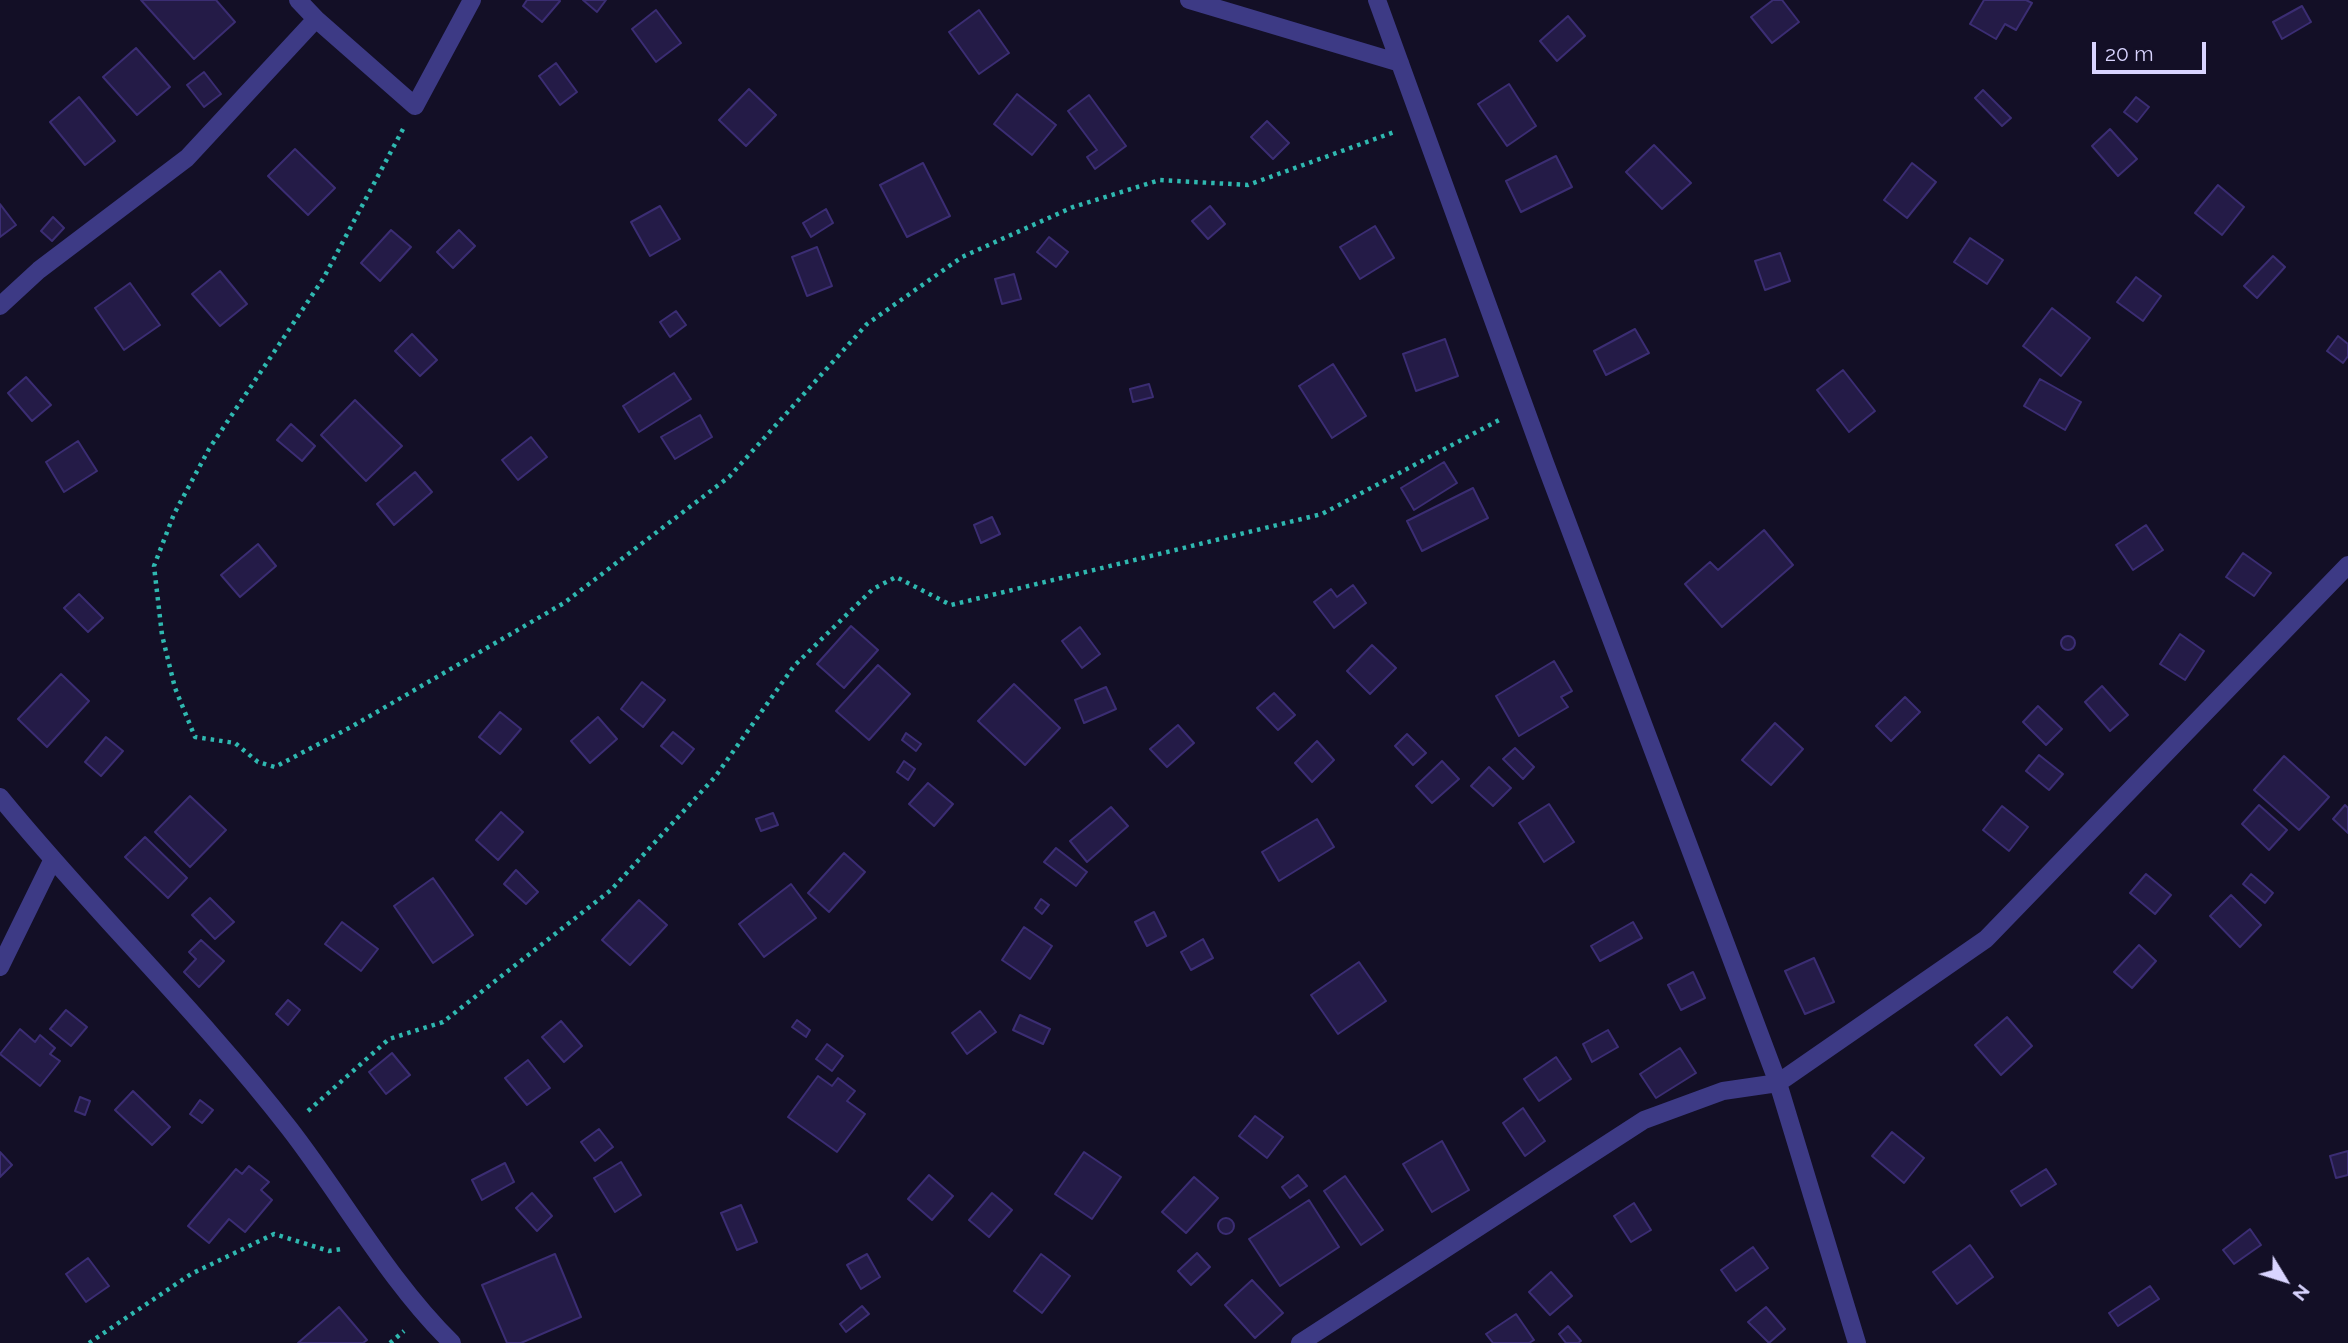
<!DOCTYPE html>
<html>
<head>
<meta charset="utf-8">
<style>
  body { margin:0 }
  #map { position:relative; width:2348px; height:1343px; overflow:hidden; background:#130f26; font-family:Raleway,sans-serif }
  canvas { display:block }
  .north { position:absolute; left:2250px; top:1245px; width:70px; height:70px; -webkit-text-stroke:5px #130f26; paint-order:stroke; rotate:128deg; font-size:19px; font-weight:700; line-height:28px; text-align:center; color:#d9d4ff }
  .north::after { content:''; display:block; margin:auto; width:24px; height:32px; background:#d9d4ff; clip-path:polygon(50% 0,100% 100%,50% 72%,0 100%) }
  .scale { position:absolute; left:2092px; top:42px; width:114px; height:32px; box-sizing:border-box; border:4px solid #d9d4ff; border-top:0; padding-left:9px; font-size:21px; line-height:24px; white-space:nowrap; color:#d9d4ff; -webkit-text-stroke:5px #130f26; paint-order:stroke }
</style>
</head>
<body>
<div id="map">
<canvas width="2348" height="1343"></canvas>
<div class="north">N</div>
<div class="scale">20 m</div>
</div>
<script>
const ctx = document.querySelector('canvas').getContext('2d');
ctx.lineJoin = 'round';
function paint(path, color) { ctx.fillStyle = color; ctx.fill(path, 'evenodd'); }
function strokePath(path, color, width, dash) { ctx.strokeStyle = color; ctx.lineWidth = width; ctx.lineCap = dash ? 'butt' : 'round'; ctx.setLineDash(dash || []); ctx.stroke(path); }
const building = new Path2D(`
  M141,0H216L235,22L194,59Z
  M527,0H559L560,1L542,22L523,6Z
  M583,0H606L597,12Z
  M1773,0H1782L1799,22L1772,43L1751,17Z
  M1984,0H2026L2032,3L2016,30L2005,24L1996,39L1970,24Z
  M2302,6L2311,22L2282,39L2273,22Z
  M656,10L681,43L656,62L632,29Z
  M979,10L1009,53L979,74L949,32Z
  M1568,16L1585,36L1557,61L1540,41Z
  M136,48L170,87L137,115L103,77Z
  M556,63L577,92L560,105L539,76Z
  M204,72L221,94L204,107L187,85Z
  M1509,84L1536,126L1507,146L1478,104Z
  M749,89L776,115L746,146L719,120Z
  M1983,90L2011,118L2002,126L1975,98Z
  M1017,94L1056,125L1032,155L994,124Z
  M1089,95L1126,146L1095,169L1087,157L1097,150L1068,111Z
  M79,97L115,141L85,165L50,122Z
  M2136,97L2149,107L2137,122L2124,112Z
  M1267,121L1289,143L1273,159L1251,137Z
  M2110,129L2137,159L2118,176L2092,146Z
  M1654,145L1691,183L1662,209L1626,172Z
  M295,149L335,188L308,215L268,176Z
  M1556,156L1572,187L1521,212L1506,181Z
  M923,163L950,216L907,237L880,185Z
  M1912,163L1936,182L1907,218L1884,200Z
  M2218,185L2244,207L2222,235L2195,213Z
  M0,204L16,225L0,237Z
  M660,206L680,239L650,256L631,222Z
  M1210,206L1225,224L1208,239L1192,221Z
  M826,209L833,223L811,237L803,223Z
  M53,217L64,228L52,241L41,231Z
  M1375,226L1394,258L1360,279L1340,247Z
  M391,230L411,247L380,281L361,263Z
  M459,230L475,246L453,268L437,252Z
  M1049,237L1068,252L1056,267L1037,252Z
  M1970,238L2003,260L1987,284L1954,262Z
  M817,247L832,286L807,296L792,257Z
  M1780,253L1790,281L1765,290L1755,261Z
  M2273,256L2285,267L2257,298L2244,286Z
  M220,271L247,304L220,326L192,294Z
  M1014,274L1021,299L1002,304L995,279Z
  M2136,277L2161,296L2143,321L2117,302Z
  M130,283L160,325L124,350L95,308Z
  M2052,308L2090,338L2061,376L2023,346Z
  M676,311L686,325L670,337L660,322Z
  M1635,329L1649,353L1606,375L1594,351Z
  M412,334L437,360L420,376L395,351Z
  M2338,336L2348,344V356L2343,363L2327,351Z
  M1445,339L1458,376L1416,391L1403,354Z
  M1333,364L1366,416L1332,438L1299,386Z
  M1843,370L1875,411L1849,432L1817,390Z
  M674,373L691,399L639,432L623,406Z
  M26,377L51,405L32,421L8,393Z
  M2040,379L2081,402L2065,430L2024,406Z
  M1149,384L1153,397L1133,402L1130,389Z
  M355,400L402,446L366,481L321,435Z
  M700,415L712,437L675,459L661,437Z
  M291,424L315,446L302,461L277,440Z
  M531,437L547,457L518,480L502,460Z
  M78,441L97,471L64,492L46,462Z
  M1444,462L1457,483L1414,510L1401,488Z
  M415,472L432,492L394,525L377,504Z
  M1473,488L1488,518L1422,551L1407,521Z
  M992,517L1000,534L981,543L974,525Z
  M2146,525L2163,550L2133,570L2116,545Z
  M1764,530L1793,565L1722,627L1685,584L1710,562L1718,570Z
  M258,544L276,566L240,597L221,575Z
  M2243,553L2271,573L2254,596L2226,577Z
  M1353,585L1366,603L1334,628L1314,602L1331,589L1337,597Z
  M79,594L103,618L88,632L64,608Z
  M851,626L878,650L844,688L817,664Z
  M1080,627L1100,654L1082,668L1062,641Z
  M2180,634L2204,651L2185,680L2160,664Z
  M2061 643a7 7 0 1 1 14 0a7 7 0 1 1-14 0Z
  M1372,645L1396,668L1370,694L1347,671Z
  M1554,661L1572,691L1561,697L1568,707L1519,736L1496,696Z
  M878,665L910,694L869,740L836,711Z
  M61,674L89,701L47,747L18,719Z
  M642,682L665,700L643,727L621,709Z
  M1014,684L1060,728L1025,765L978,721Z
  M2102,686L2128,715L2110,731L2085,702Z
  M1106,687L1116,709L1084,723L1075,700Z
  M1274,693L1295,715L1278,730L1257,708Z
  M1905,697L1920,712L1891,741L1876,726Z
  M2038,706L2062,729L2046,745L2023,722Z
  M500,712L521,729L500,754L479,737Z
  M598,717L617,739L590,763L571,741Z
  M1775,723L1803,749L1771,785L1742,760Z
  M1178,725L1194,743L1167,767L1150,749Z
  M673,732L694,749L682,764L661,746Z
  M906,733L921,744L916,751L902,740Z
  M1407,734L1426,753L1413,765L1395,746Z
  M106,737L123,751L101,776L85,762Z
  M1317,741L1334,760L1312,782L1295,763Z
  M1515,748L1534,767L1523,779L1503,759Z
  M2039,755L2063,774L2049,790L2026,771Z
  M2284,756L2329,797L2299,830L2254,790Z
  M904,761L915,769L908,780L897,772Z
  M1442,761L1459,779L1432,803L1416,786Z
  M1489,767L1511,788L1493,806L1471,786Z
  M928,783L953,804L934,826L909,804Z
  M190,796L226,830L190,867L155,832Z
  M1549,804L1574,842L1544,862L1519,823Z
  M2259,805L2287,830L2269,850L2242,824Z
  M2345,805L2348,808V833L2333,819Z
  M2002,806L2028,827L2009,851L1983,830Z
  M1111,807L1128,826L1087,862L1070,841Z
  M501,812L523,832L498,860L476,840Z
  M773,813L778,825L761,831L756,819Z
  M1317,819L1334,847L1279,881L1262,852Z
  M145,837L187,878L168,898L125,857Z
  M1056,848L1087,872L1076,886L1044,862Z
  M844,853L865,872L829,912L808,893Z
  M516,870L538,892L526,904L504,884Z
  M2146,874L2171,895L2155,914L2130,893Z
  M2251,874L2273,893L2265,903L2243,884Z
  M433,878L473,935L433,963L394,906Z
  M791,884L816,918L764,957L739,924Z
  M2231,895L2261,925L2240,947L2210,916Z
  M210,898L234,922L215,939L192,915Z
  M1041,899L1049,905L1042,914L1035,908Z
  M639,900L667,925L630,965L602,940Z
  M1154,912L1166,936L1147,946L1135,922Z
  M342,922L378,949L361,971L325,944Z
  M1633,922L1642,938L1600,961L1591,946Z
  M1024,927L1052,946L1030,979L1002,960Z
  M1203,939L1213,958L1191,970L1181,952Z
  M201,940L224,961L199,987L184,972L196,959L189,952Z
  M2139,945L2156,961L2132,988L2114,972Z
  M1814,958L1834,1002L1805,1014L1785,971Z
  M1359,962L1386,1001L1338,1034L1311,995Z
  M1693,972L1705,998L1681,1010L1668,985Z
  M288,1000L300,1010L288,1025L276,1014Z
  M66,1010L87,1027L71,1046L50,1029Z
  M980,1011L996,1032L967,1054L952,1033Z
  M1020,1015L1050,1029L1043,1044L1013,1030Z
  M2007,1017L2032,1046L2001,1075L1975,1045Z
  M797,1020L810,1030L806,1037L792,1027Z
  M561,1021L582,1046L564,1062L542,1037Z
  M20,1029L35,1042L40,1035L55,1048L50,1054L60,1061L40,1086L0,1054Z
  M1608,1030L1618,1047L1592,1062L1583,1044Z
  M827,1044L843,1056L832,1071L816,1059Z
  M1680,1048L1696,1073L1656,1098L1640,1074Z
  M392,1053L410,1075L386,1094L369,1072Z
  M1556,1057L1571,1079L1539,1101L1524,1079Z
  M528,1060L550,1088L527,1105L505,1078Z
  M818,1076L832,1086L838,1078L855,1091L847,1101L865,1114L837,1152L788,1117Z
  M133,1091L170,1127L152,1145L115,1110Z
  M80,1097L90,1101L85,1115L75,1111Z
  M200,1100L213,1110L202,1123L190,1114Z
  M1523,1108L1545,1141L1525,1156L1503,1123Z
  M1255,1116L1283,1137L1267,1158L1239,1136Z
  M599,1129L613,1147L595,1161L581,1142Z
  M1892,1132L1924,1158L1904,1183L1872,1156Z
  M1442,1141L1469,1190L1432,1212L1403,1164Z
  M2348,1151V1175L2336,1178L2330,1156Z
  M0,1152L12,1165L0,1177Z
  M1084,1152L1121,1177L1092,1219L1055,1194Z
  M621,1162L641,1195L615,1212L594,1178Z
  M505,1163L514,1182L482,1200L472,1180Z
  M249,1166L269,1182L261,1190L272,1200L245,1232L229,1219L209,1243L188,1226L236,1169L242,1174Z
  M2046,1169L2056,1184L2021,1206L2011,1191Z
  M929,1175L953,1196L932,1220L908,1199Z
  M1298,1175L1307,1186L1290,1198L1282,1187Z
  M1345,1176L1383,1230L1361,1245L1324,1191Z
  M1194,1177L1218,1198L1186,1233L1162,1212Z
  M532,1193L552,1216L537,1231L516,1208Z
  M992,1193L1012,1210L989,1237L969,1220Z
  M1309,1200L1339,1247L1280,1286L1249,1239Z
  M1634,1203L1651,1230L1631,1242L1614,1216Z
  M741,1205L757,1242L737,1250L721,1213Z
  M1218 1226a8 8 0 1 1 16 0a8 8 0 1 1-16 0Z
  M2250,1229L2261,1245L2234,1264L2223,1250Z
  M1970,1245L1993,1277L1957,1304L1933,1272Z
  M1753,1247L1768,1268L1736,1291L1721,1270Z
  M1197,1253L1210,1267L1191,1285L1178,1271Z
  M555,1254L581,1317L521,1343H507L482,1285Z
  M867,1254L880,1277L861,1289L847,1265Z
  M1041,1254L1070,1276L1042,1313L1014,1291Z
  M88,1258L109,1286L86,1302L66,1274Z
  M1551,1272L1572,1296L1550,1315L1529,1292Z
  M1252,1280L1283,1313L1255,1338L1225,1305Z
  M2150,1286L2159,1299L2118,1326L2109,1313Z
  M862,1306L869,1314L846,1332L840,1324Z
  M339,1307L367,1340L363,1343H298Z
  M1766,1307L1785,1329L1769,1343L1748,1322Z
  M1516,1314L1534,1340L1529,1343H1493L1486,1334Z
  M1568,1326L1581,1341L1578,1343H1566L1559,1334Z`);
const path = new Path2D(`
  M403,129L323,279L209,449L174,514L154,566L162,635L175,688L195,737L235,743L258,762L275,767L351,727L564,603L729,477L867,324L962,257L1073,207L1160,180L1248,185L1397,131
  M308,1111L389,1039L443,1022L611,890L715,777L794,666L873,589L896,577L951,605L1322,514L1501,419
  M89,1343L191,1274L274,1234L329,1251L342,1249
  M390,1343L404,1331`);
const minor = new Path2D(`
  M298,0L316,19
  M1189,0L1400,63
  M1377,0L1545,463L1778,1083L1857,1343
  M0,306L39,270L187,158L316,19L415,106L472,0
  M0,797C93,911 199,1012 289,1128C344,1199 388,1280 452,1343
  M0,967L52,861
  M1300,1343L1644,1120L1723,1091L1778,1083L1986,939L2348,565`);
paint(building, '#241b47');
strokePath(building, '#3b2d73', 2);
strokePath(path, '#2fb8b0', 4.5, [3.5, 5]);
strokePath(minor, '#3d3a85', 18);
</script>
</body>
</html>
